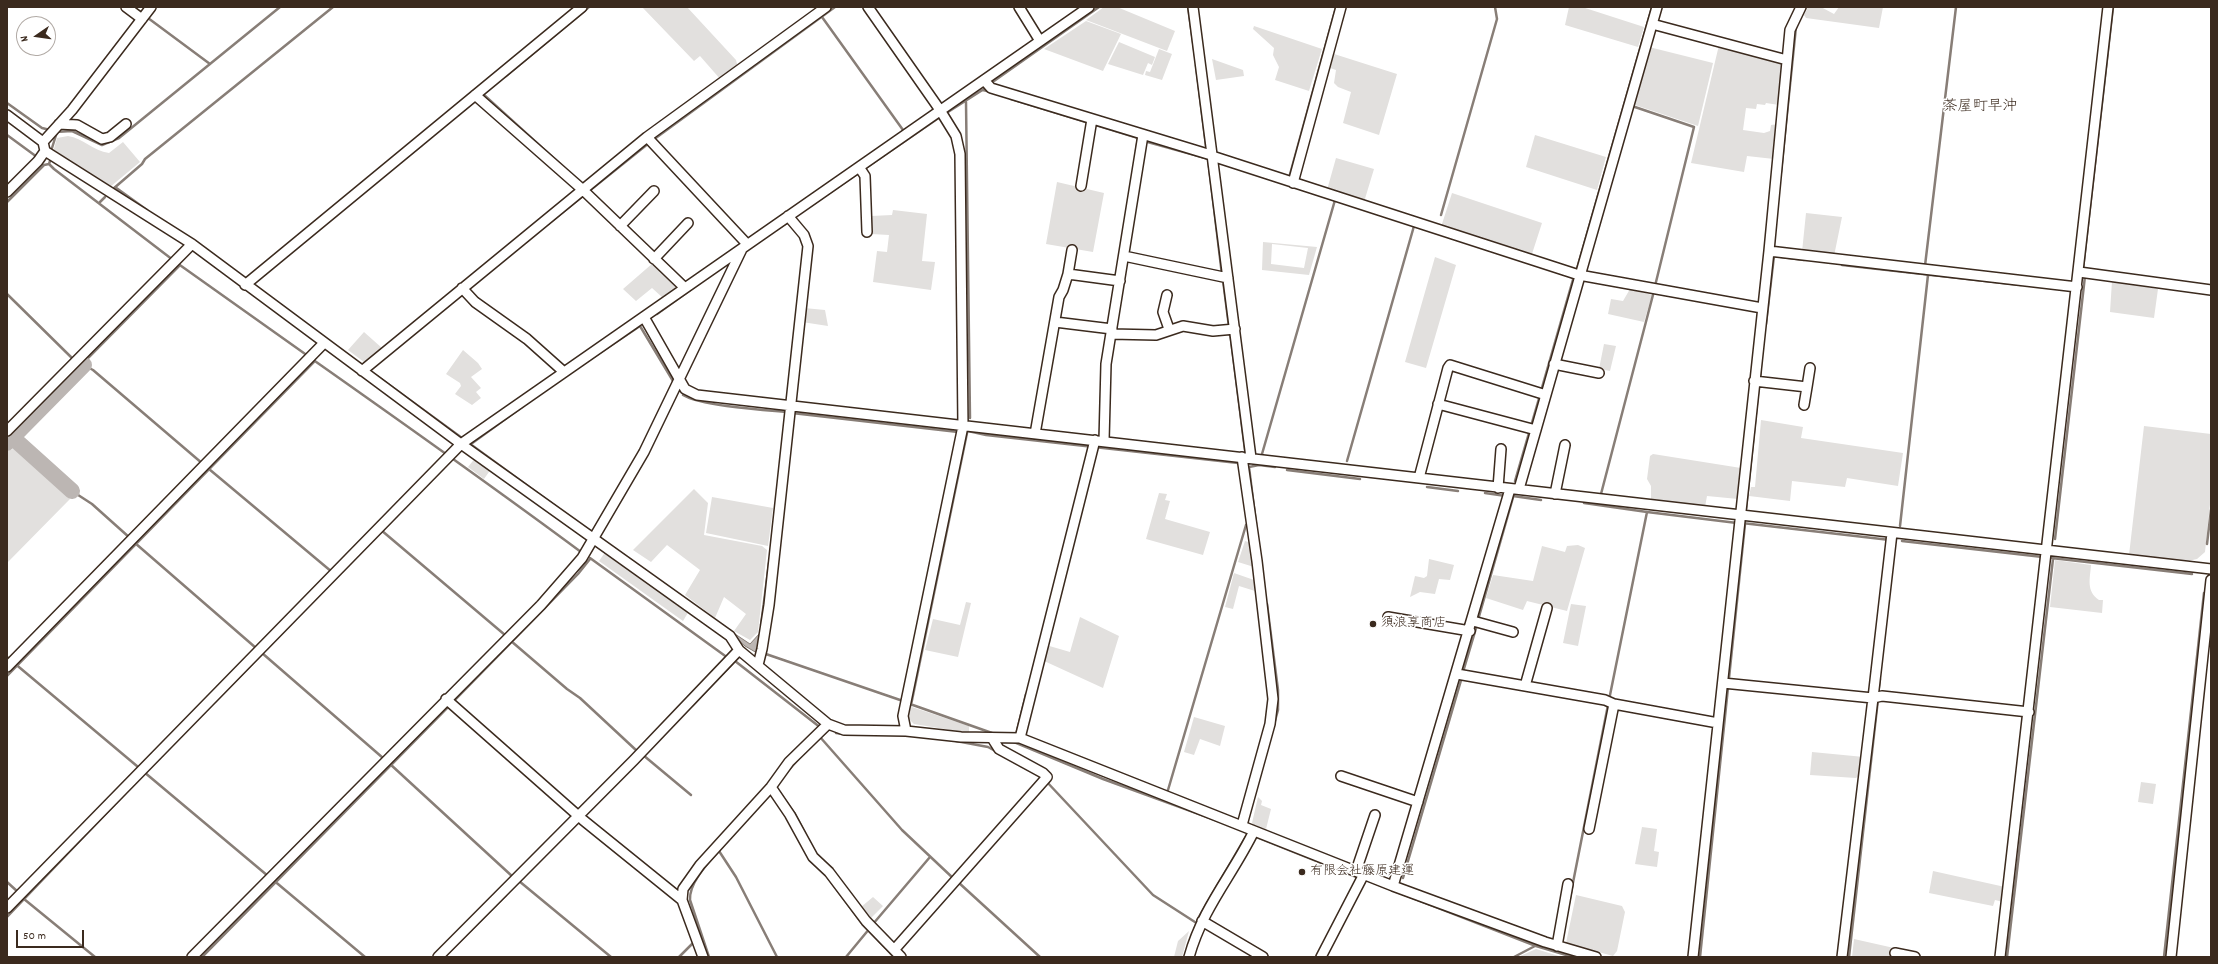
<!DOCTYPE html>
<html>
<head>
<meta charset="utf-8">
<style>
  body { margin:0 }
  #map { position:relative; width:2218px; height:964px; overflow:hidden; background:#fff; font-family:Dekko,sans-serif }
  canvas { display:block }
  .frame { position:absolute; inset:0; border:8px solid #3b2a1e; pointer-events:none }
  .north { position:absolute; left:16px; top:16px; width:40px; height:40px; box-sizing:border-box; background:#fff; border:1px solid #b1aaa5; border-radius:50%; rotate:257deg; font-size:11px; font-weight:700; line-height:16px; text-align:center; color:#3b2a1e }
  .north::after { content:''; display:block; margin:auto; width:14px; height:18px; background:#3b2a1e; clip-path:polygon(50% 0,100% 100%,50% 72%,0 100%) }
  .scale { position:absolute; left:16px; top:930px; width:68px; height:18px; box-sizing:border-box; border:2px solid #3b2a1e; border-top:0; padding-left:5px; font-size:12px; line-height:14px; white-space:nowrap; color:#3b2a1e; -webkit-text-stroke:3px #fff; paint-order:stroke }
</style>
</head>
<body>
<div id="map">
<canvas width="2218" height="964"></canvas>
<div class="frame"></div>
<div class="north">N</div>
<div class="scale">50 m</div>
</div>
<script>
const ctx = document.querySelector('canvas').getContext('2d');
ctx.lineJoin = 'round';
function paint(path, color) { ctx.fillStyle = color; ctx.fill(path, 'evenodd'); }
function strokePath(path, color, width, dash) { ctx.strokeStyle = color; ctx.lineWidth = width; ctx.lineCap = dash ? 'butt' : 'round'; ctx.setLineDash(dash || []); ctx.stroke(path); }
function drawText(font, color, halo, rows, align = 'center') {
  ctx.font = font + ' Dekko,"Klee One",sans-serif'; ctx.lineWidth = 3; ctx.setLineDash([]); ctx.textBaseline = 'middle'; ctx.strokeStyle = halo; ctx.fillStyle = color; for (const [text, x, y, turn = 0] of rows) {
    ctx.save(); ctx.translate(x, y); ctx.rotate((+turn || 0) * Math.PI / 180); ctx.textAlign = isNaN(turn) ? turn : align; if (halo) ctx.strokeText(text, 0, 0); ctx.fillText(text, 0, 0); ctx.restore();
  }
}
const green = new Path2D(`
  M642,7H687L736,60L738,68L721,80L700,56L694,61Z
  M1104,7H1117L1175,31L1167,51L1086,20Z
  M1569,7H1582L1644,27L1638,47L1565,25Z
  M1808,7H1821L1834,14L1839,7H1883L1879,28L1806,18L1804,15Z
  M1086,21L1121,34L1103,71L1044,49Z
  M1254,26L1322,49L1309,91L1275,80L1279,67L1273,55L1274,48L1253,29Z
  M1119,42L1155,57L1152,65L1148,63L1143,75L1108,64Z
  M1719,45L1784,62L1779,105L1766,103L1765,105L1757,104L1756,109L1746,108L1743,130L1764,133L1770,131L1771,125L1778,124L1774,159L1747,156L1744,172L1691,163Z
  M1649,47L1713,63L1698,126L1632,104Z
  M1159,49L1172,54L1162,80L1145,75L1146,71L1150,72Z
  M1331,53L1397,74L1379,135L1343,123L1351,92L1338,87L1334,83L1336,70L1327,67Z
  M1212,59L1243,70L1244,76L1216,80Z
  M1535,135L1606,157L1597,190L1526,167Z
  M68,136C83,138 93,151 109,153L123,142L140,162L110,187L53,152L57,138Z
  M1336,158L1374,169L1364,202L1327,190Z
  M1057,182L1104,193L1093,252L1046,244Z
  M1452,193L1542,223L1531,257L1441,227Z
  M893,210L927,214L922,261L935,262L931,290L873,282L877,251L887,252L889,235L871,234V216L892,215Z
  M1806,213L1842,217L1834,256L1802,252Z
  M1263,242L1317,247L1309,275L1262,270ZM1272,244L1308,248L1304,268L1271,264Z
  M1435,257L1456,265L1426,368L1405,362Z
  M653,263L675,284L676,290L663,298L652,288L636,301L623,289Z
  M2112,281L2158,289L2154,318L2110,312Z
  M1630,289L1652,295L1644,322L1608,314L1611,299L1623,301Z
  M804,308L825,310L828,326L802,322Z
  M364,332L382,348L364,362L348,350Z
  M1604,344L1616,346L1610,371L1599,369Z
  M463,350L478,363L482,369L471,377L481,388L476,392L481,398L472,405L455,394L461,386L460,383L446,374Z
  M1761,420L1803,427L1801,438L1903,453L1898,486L1847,478L1845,487L1792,481L1790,501L1749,496L1751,487H1755Z
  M2144,426L2211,434V495L2205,552L2197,559L2188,561L2129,555Z
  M13,449L18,450L70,499L7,563V451Z
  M1653,454L1741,468L1738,499L1707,496L1705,507L1651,500V486L1647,479L1650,456Z
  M476,457L491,469L484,479L468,467Z
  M694,489L708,503L704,535L762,546L767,550L758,632L750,640L734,631L746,614L724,597L715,618L685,595L700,570L667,545L651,562L633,550Z
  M1159,493L1167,494L1165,500L1170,501L1165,519L1210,532L1203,555L1146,539Z
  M712,497L773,508L768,546L706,533Z
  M1245,541L1251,543L1254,567L1238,562Z
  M1578,545L1585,548L1567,611L1527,601L1523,610L1486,598L1493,575L1533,581L1542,546L1565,552L1567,546Z
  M606,551L689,611L683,621L599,561Z
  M1429,559L1454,565L1450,580L1439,579L1435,594L1420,592L1410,597L1415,576L1424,578L1427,576Z
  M2055,560L2091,565C2090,579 2086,591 2099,600H2103L2102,613L2050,607Z
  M1234,573L1254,580L1255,591L1239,586L1233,609L1225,607Z
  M966,602L971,603L958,657L925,650L933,619L960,625Z
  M1571,604L1586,606L1578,646L1563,643Z
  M1080,617L1119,636L1103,688L1042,660L1046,645L1070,652Z
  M909,706L969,726V733L914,724L909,719Z
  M1194,717L1225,726L1220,746L1200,739L1194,755L1184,752Z
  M1812,752L1864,757L1861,774L1856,778L1810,775Z
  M2141,782L2156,784L2153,804L2138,802Z
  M1258,797L1262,801L1261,805L1271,809L1266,829L1254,825L1252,823Z
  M1642,827L1657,829L1654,851L1659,852L1657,867L1635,864Z
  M1933,871L2005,887L2003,902L1995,900L1993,906L1929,893Z
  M1576,895L1622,906L1625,912L1617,951L1613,956L1566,943Z
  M873,897L883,906L870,919L861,907Z
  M1189,931L1182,957H1174L1178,941Z
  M1854,939L1894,948L1892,957H1852Z
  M1536,949L1562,957H1518Z`);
const water = new Path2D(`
  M732,632L750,644L760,633L762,634L757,653L745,646L731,634Z`);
const stream = new Path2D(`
  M134,7L143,14
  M1188,7L1195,56
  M822,17L903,130
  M148,18L210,64
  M1196,65L1206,146
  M506,76L589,7
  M994,81L1099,7
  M983,90L991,92
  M483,94L560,164
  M1011,99L1138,138
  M966,102L970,418
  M7,103L42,128L50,130
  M1632,106L1694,127L1655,286
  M948,112L984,89
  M55,132L72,131L102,145L119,138L280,7
  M7,135L37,157
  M653,140L835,7
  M1144,141L1209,159
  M52,148L57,132
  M1136,151L1138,138
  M1208,158L1222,275
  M50,161L49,164L54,169L173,260
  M393,168L422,145
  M1781,172L1796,27
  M1289,178L1336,7
  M115,187L147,210
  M113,189L142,164L145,159L333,7
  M7,202L44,165L49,164
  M100,202L105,197
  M812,205L940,117
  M1441,215L1497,19L1495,7
  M548,224L649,143
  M779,228L787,223
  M658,256L684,281
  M177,263L308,356
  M1842,265L2021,285
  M2083,269L2113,7
  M1576,272L1652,7
  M1924,274L1956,7
  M1223,280L1229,327
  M7,294L74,360L93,370L203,464
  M657,314L700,283
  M1766,324L1774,256L1804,260
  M1230,332L1245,450
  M312,359C403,423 492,486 581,552
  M84,365L86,360L180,265
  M567,375L640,326L673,381
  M377,376L558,508
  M1760,379L1761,364
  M1541,391L1574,276
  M683,395C701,406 764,410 787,412
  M792,413L958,432
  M966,433L968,431L986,435L1238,463
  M7,435L12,437
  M1100,435L1102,366
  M471,444L522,407
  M1262,454L1335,200
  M1347,461L1414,226
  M209,469L332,572
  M1287,470L1360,479
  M1515,481L1540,395
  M1427,487L1458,491
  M72,491L92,504L130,538
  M1485,493L1506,496
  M1601,494L1654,291
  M1513,496L1541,500
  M1584,503L1647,512L1609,700
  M1746,509L1759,384
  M1647,512L1737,523
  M1742,523L1890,540
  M1256,524L1249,467L1259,465L1275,467
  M1900,526L1928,275
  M381,530L505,635
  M2055,539L2085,276
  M1902,541L2192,574
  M135,543L256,648
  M2207,544L2211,510
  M590,558L728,658
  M1478,620L1514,494
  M761,625L769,563
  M511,641L567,689L580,698L637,751
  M262,653L383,758
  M763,653L903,701
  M7,657L268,876
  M1463,672L1477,625
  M7,676L315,361
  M1878,694L1880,679
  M454,701L578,574L590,559
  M215,702L291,624
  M910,704L992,733
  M911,705L967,433
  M692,706L735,661L821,728
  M1017,731L1026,694
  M836,733L843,734
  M820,737L902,830L954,879
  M956,741L988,747L997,752
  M1014,742L1103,779L1218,821
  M643,755L691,795
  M390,764L513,877
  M787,772L802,755
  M1046,781L1153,895L1198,924
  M1168,790L1246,525L1249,524
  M780,793L795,814L805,833
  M1247,822L1278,710V690L1267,604
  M1254,836L1359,878
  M719,851L736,877L777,957
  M823,871L863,925L894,957
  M1403,878L1462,677
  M272,879L365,957
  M1364,879L1536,946L1573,957
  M519,881L611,957
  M7,882L18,892
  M958,882L1040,957
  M516,884L524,877
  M24,899L95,957
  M1568,908L1608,705
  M7,917L138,780
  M873,924L930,857
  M1188,947L1199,917L1248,833
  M202,957L449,706
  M444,957L506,895
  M679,957L693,943
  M709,957L690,900C689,881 711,860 723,846
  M846,957L870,928
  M1514,957L1535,946
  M1700,957L1745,524
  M1849,957L1878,699
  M2007,957L2053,559
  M2164,957L2204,593`);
const river = new Path2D(`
  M12,437L72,491
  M7,443L84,365`);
const minor = new Path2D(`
  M126,7L142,19
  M868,7L940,110L956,136L960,154L963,426L903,716L906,731
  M1019,7L1040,41
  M1193,7L1251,458
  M1652,24L1787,60
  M984,80L991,88L1211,155
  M475,95L583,190L685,288
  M7,115L43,142L45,151L38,161L7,192
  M59,124L77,125L102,139L110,137L126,124
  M647,137L747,244
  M43,142L72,110L151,7
  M45,151L192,244L461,444L730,636L739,650L828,724L844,730L906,731L961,737L1020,738L1393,886L1545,942L1596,957
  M1212,156L1579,275L1762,308
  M859,167L865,176L867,232
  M1293,183L1341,7
  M1081,186L1092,119
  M620,226L654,191
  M1769,251L2077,287
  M1124,256L1228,278
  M654,259L688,223
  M2079,272L2211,290
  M1068,274L1072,250
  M245,285L582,7
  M462,288L475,302L527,339L564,372
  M1167,295L1163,312L1169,329
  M644,317L685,389L697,395L2211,569
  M1055,322L1112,329
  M1111,334L1156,335L1183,326L1213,331L1235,329
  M1554,364L1599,373
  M362,371L647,137L826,7
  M1754,381L1807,387L1810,368
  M1438,404L1536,430
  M1804,405L1807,387
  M7,431L192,244
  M1035,434L1059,297L1063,290L1068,274L1120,281
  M1104,441L1106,364L1143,135
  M1242,457L1257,561L1273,699L1270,724L1242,825
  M1419,478L1448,368L1450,365L1546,395
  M1498,488L1501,449
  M1519,489L1657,7
  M1555,494L1565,445
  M1388,617L1470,631
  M1473,621L1513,632
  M758,665L762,649L769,605L808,246L804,235L788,216
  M7,667L324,343
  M1457,674L1605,700L1614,704L1718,723
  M1723,683L1873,698L1842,957
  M1525,686L1547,608
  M1873,698L1892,533
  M1873,698L1882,696L2029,712
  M446,699L583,820L682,900
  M1020,738L1095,440
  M1341,776L1418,802
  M771,787L790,815L813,857L829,872L866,921L901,957
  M1589,829L1614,704
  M1356,871L1375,815
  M1393,886L1510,489
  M7,908L461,444L1089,7
  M1202,921L1263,957
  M1557,946L1568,884
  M894,950L1047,777L1043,773L999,749L992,738
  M1895,953L1915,957
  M192,957L541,605L582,558L644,452L742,249
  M438,957L634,760L739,650
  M703,957L682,900L683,889L700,865L771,787L789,762L828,724
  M1189,957C1203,907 1232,876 1254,831
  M1321,957L1364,874
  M1693,957L1769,251L1790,30L1801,7
  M2000,957L2108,7
  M2171,957L2211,580`);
const markers = [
  [1373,624,4,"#3b2a1e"],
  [1302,872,4,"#3b2a1e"]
];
const poiNames = [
  ["須浪享商店",1381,624],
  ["有限会社藤原建運",1310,872]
];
const quarterNames = [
  ["茶屋町早沖",1980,108]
];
paint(green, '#e2e0de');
paint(water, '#bcb6b3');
strokePath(water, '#887e77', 1);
strokePath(stream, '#887e77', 2.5);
strokePath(river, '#bcb6b3', 16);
strokePath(minor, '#3b2a1e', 12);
strokePath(minor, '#fff', 9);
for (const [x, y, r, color] of markers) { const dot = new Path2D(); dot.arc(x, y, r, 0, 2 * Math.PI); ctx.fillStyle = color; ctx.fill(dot); strokePath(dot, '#fff', 1.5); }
drawText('13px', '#3b2a1e', '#fff', poiNames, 'left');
drawText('15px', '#3b2a1e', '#fff', quarterNames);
</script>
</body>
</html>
